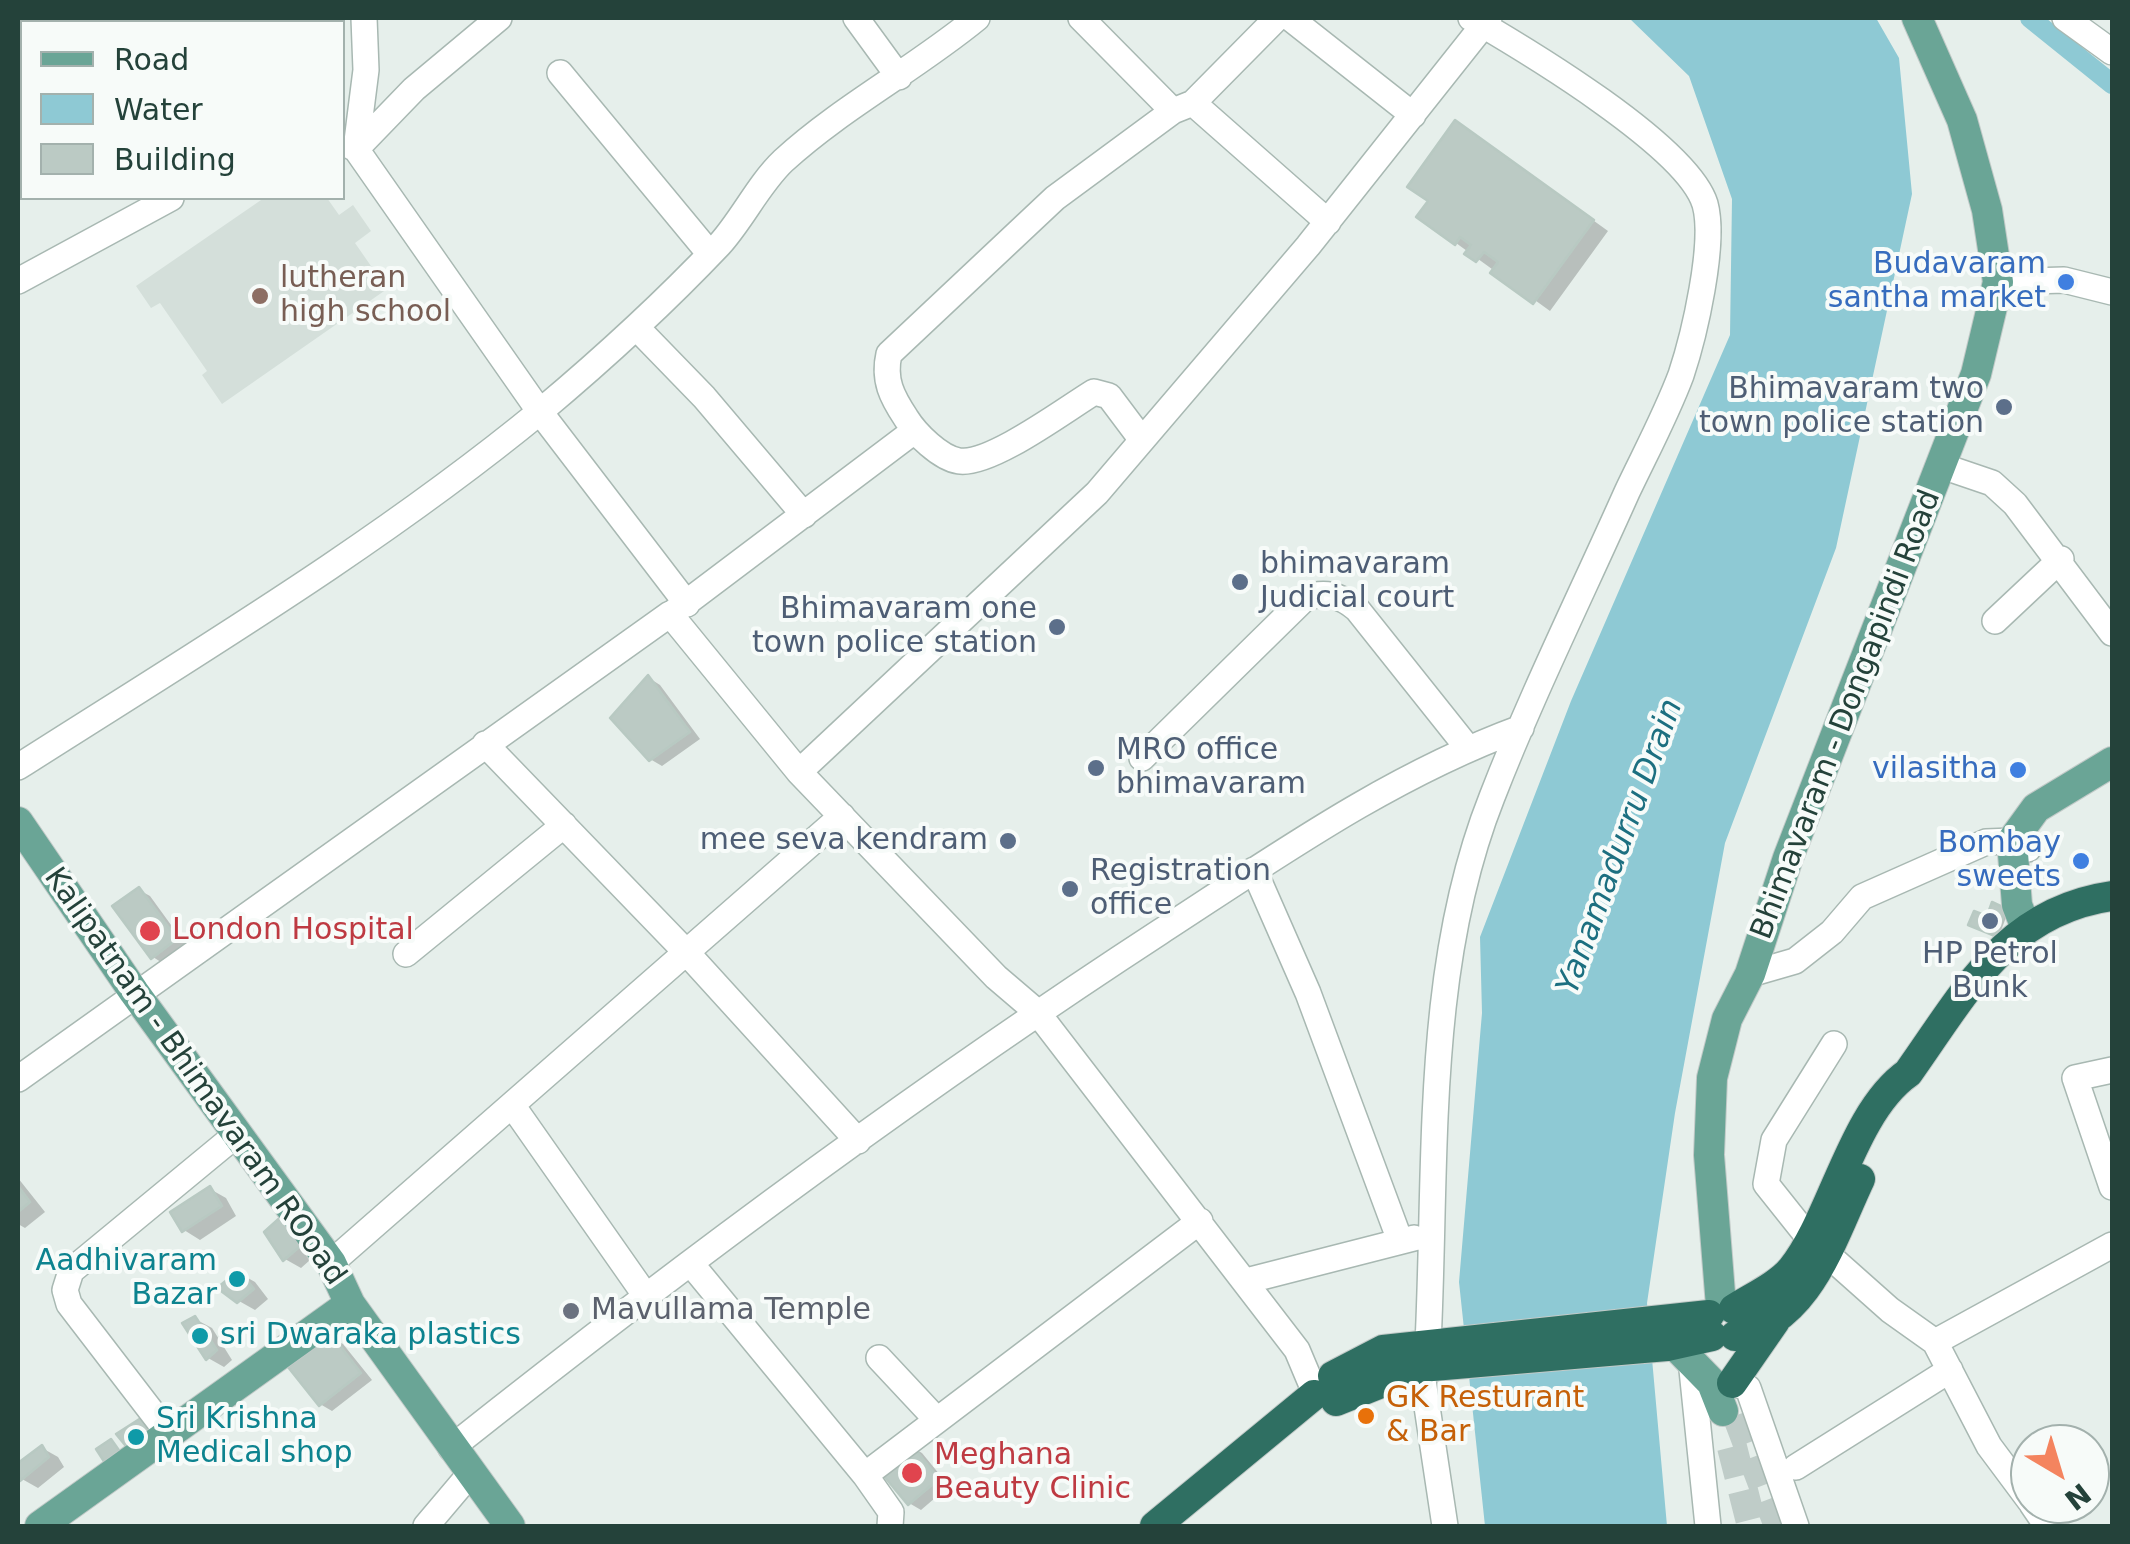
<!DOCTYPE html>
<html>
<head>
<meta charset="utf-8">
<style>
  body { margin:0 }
  #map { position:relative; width:2130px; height:1544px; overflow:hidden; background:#e6efeb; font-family:"DejaVu Sans",sans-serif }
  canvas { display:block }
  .frame { position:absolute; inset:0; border:20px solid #24423a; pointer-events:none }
  .legend { position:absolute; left:20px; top:20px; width:325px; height:180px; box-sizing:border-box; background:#f7fbf9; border:2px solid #a3b1ad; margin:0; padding:12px 18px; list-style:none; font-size:30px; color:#24423a }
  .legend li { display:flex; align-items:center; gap:20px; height:50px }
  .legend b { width:50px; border:2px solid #a3b1ad }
  .north { position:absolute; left:2010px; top:1424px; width:100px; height:100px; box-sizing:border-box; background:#f7fbf9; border:2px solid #a3b1ad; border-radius:50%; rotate:142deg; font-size:28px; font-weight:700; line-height:40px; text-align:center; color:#24423a }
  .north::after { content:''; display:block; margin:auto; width:35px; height:45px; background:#f4845f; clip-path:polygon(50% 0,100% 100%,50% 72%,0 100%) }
</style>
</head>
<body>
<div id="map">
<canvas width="2130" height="1544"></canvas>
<div class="frame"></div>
<ul class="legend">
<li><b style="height:12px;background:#6aa596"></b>Road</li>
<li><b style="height:28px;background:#8ec9d4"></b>Water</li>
<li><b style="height:28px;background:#bbcac4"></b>Building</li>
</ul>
<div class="north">N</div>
</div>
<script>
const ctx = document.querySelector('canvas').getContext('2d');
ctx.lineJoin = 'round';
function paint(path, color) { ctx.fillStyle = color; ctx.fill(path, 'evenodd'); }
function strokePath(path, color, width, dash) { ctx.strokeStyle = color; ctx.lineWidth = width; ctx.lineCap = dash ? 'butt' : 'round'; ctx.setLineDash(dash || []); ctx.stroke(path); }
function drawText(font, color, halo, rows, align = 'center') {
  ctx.font = font + ' "DejaVu Sans",sans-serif'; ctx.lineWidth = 8; ctx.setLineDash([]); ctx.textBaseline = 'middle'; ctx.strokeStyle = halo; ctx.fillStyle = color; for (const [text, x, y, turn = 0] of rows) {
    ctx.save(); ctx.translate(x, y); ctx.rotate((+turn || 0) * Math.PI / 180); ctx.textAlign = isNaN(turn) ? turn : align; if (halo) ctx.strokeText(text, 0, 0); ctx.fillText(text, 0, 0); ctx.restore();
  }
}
const built = new Path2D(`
  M264,198H327L339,215L353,205L371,231L355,243L387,289L222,404L202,375L207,371L160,303L151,308L136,286Z`);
const water = new Path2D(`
  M1629,18H1876L1899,58L1912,194L1836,548L1725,843L1675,1113L1647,1303L1667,1526H1485L1459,1282L1482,1013L1480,937L1571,701L1730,335L1732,199L1689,76Z`);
const shadow = new Path2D(`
  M1472,133L1608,231L1550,311L1456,243Z
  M649,678L660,685L700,739L662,766L650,759Z
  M139,890L150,896L187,947L164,964L153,957Z
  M2008,912L1999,936L1971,924L1988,919Z
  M18,1178L45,1212L25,1228L18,1224Z
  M210,1189L226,1198L236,1216L200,1240L184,1230Z
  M268,1232L318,1253L301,1268L285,1259Z
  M239,1273L255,1282L268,1299L255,1310L239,1301Z
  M195,1319L212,1328L232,1360L224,1367L208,1358Z
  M331,1337L343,1344L372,1380L332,1411L320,1404Z
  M910,1446L922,1453L949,1486L921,1510L909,1503Z
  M42,1448L58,1457L64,1467L38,1488L22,1479L18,1466Z`);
const canal = new Path2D(`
  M2030,18L2112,84`);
const building = new Path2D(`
  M1455,120L1594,220L1533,304L1490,273L1498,262L1484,252L1476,262L1464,254L1471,245L1460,237L1455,245L1416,217L1428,201L1407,187Z
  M648,675L690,732L649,761L610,718Z
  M139,887L177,939L151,959L112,906Z
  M1992,902L2007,909L1995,936L1968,925L1974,911L1987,916Z
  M18,1186L30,1202L18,1212Z
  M210,1186L222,1206L182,1232L170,1212Z
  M284,1214L304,1243L283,1261L264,1232Z
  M239,1270L254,1289L237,1303L217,1288Z
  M195,1316L217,1350L206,1360L182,1323Z
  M331,1334L361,1373L319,1406L288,1367Z
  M141,1418L156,1439L134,1456L116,1434Z
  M111,1439L123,1456L107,1466L96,1449Z
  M910,1443L939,1479L908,1505L878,1469Z
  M42,1445L49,1457L20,1481L18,1463Z`);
const majorTunnel = new Path2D(`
  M1737,1415L1779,1526
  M1732,1447L1752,1526`);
const minor = new Path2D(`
  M499,18L414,89L356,149L540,412L687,604
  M856,18L899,77
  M1081,18L1173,111
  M1290,18L1413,115
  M2065,18L2112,52
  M560,73L710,254
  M1193,103L1328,222
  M352,147L356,149L366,70L364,18
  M18,281L171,198
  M1998,282L2064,280L2112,292
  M637,328L704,397L804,515
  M1142,440L1109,396L1094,392C1066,409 990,466 959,461C940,458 916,434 906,418C892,397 883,380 889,354L1055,198L1173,111L1193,103L1277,18
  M1942,466L1992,483L2015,504L2112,633
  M674,612L914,431
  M1995,621L2061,559
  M485,744L687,953L858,1141
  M1142,758L1304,599C1324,590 1340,595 1357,609L1467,747
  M18,767C195,654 379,544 542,410C604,358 663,304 719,245C742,220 758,185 783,161C842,107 915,69 977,18
  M799,772L996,977L1037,1012L1297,1350L1313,1388
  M1254,870L1308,993L1399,1238
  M406,954L564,825
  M1750,974L1795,961L1832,932L1862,897L1986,842L2012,841L2028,849
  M1834,1044L1774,1140L1766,1184L1809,1238L1890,1310L1935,1342L1989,1446L2030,1501
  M2112,1070L2075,1078L2112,1187
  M18,1079L670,614L799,772L1097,493L1308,246L1489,18
  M512,1105L648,1299
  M331,1263L842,816
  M692,1265L865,1475
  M1246,1281L1414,1238
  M1935,1342L2112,1245
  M1428,1343C1437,1162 1424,968 1492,797C1532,694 1582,593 1627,492C1645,454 1666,415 1681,375C1694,336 1716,243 1705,204C1687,146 1526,50 1471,18
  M879,1358L937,1420
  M1691,1360L1708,1526
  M1421,1367L1445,1526
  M1732,1383L1748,1388L1796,1526
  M168,1433L69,1304L65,1290L71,1271L237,1134
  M451,1448C679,1267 916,1091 1160,932C1277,856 1390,776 1521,728
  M1796,1467L1950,1370
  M2032,1504L2047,1526
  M426,1526L470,1474
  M890,1526L891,1512L865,1475L1200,1221`);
const major = new Path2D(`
  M18,822L134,992L331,1263L350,1304L510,1526
  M2026,928L2017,905L2012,841L2036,808L2112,762
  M1721,1306L1709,1155L1712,1078L1727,1019L1750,974L1788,858L1976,374L1998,282L1987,210L1962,120L1917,18
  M1674,1344L1712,1383L1723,1411
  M40,1526L350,1304`);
const highway = new Path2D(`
  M1734,1309C1753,1297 1779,1285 1792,1269C1833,1218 1852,1112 1908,1073C1965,993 2006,911 2112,896
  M1735,1336C1809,1321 1831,1240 1860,1179
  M1333,1376L1383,1350L1709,1315
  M1732,1383L1775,1321
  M1336,1401L1421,1367L1667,1346L1712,1336
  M1155,1526L1314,1395`);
const markers = [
  [2066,282,10,"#3f7fe0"],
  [260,296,10,"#8d6e63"],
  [2004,407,10,"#5c6f8a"],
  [1240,582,10,"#5c6f8a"],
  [1057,627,10,"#5c6f8a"],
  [1096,768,10,"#5c6f8a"],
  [2018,770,10,"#3f7fe0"],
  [1008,841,10,"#5c6f8a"],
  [2081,861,10,"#3f7fe0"],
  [1070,889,10,"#5c6f8a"],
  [1990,921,10,"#5c6f8a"],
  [150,931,12,"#e0444e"],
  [237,1279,10,"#0f9aa8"],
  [571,1311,10,"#6b7280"],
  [200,1336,10,"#0f9aa8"],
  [1366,1416,10,"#e8710a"],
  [136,1437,10,"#0f9aa8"],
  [912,1473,12,"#e0444e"]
];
const shopNames = [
  ["Budavaram",2046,265],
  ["santha market",2046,299],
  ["vilasitha",1998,770],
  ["Bombay",2061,844],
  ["sweets",2061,878]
];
const educationNames = [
  ["lutheran",280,279],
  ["high school",280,313]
];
const serviceNames = [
  ["Bhimavaram two",1984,390],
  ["town police station",1984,424],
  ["bhimavaram",1260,565,"left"],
  ["Judicial court",1260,599,"left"],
  ["Bhimavaram one",1037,610],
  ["town police station",1037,644],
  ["MRO office",1116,751,"left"],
  ["bhimavaram",1116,785,"left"],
  ["mee seva kendram",988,841],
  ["Registration",1090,872,"left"],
  ["office",1090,906,"left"],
  ["HP Petrol",1990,955,"center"],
  ["Bunk",1990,989,"center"]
];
const streetNames = [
  ["Bhimavaram - Dongapindi Road",1847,715,-69],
  ["Kalipatnam - Bhimavaram ROoad",194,1077,55]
];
const healthNames = [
  ["London Hospital",172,931],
  ["Meghana",934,1456],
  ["Beauty Clinic",934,1490]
];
const cultureNames = [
  ["Aadhivaram",217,1262,"right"],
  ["Bazar",217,1296,"right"],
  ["sri Dwaraka plastics",220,1336],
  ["Sri Krishna",156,1420],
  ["Medical shop",156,1454]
];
const worshipNames = [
  ["Mavullama Temple",591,1311]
];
const foodNames = [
  ["GK Resturant",1386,1399],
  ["& Bar",1386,1433]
];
const waterNames = [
  ["Yanamadurru Drain",1621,847,-70]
];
paint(built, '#d4dfda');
paint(water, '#8ec9d4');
paint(shadow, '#0003');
strokePath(canal, '#8ec9d4', 20);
paint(building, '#bbcac4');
strokePath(building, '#b8c9c2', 2.5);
strokePath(majorTunnel, '#bfccc8', 30, [30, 15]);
strokePath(minor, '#a8b8b2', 28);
strokePath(major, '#c2cac8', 32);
strokePath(highway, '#c2cac8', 32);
strokePath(minor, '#fff', 25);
strokePath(major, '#6aa596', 30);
strokePath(highway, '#2f6f62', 30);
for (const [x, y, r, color] of markers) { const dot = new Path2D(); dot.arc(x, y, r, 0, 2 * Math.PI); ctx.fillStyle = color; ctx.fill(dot); strokePath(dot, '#f7fbf9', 4); }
drawText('30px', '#366cbe', '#f7fbf9', shopNames, 'right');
drawText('30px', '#785e54', '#f7fbf9', educationNames, 'left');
drawText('30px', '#4e5e75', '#f7fbf9', serviceNames, 'right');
drawText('30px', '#24423a', '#f7fbf9', streetNames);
drawText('30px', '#be3a42', '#f7fbf9', healthNames, 'left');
drawText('30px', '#0d838f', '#f7fbf9', cultureNames, 'left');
drawText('30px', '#5b616d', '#f7fbf9', worshipNames, 'left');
drawText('30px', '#c56008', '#f7fbf9', foodNames, 'left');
drawText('italic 32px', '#1c6f80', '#f7fbf9', waterNames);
</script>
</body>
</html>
